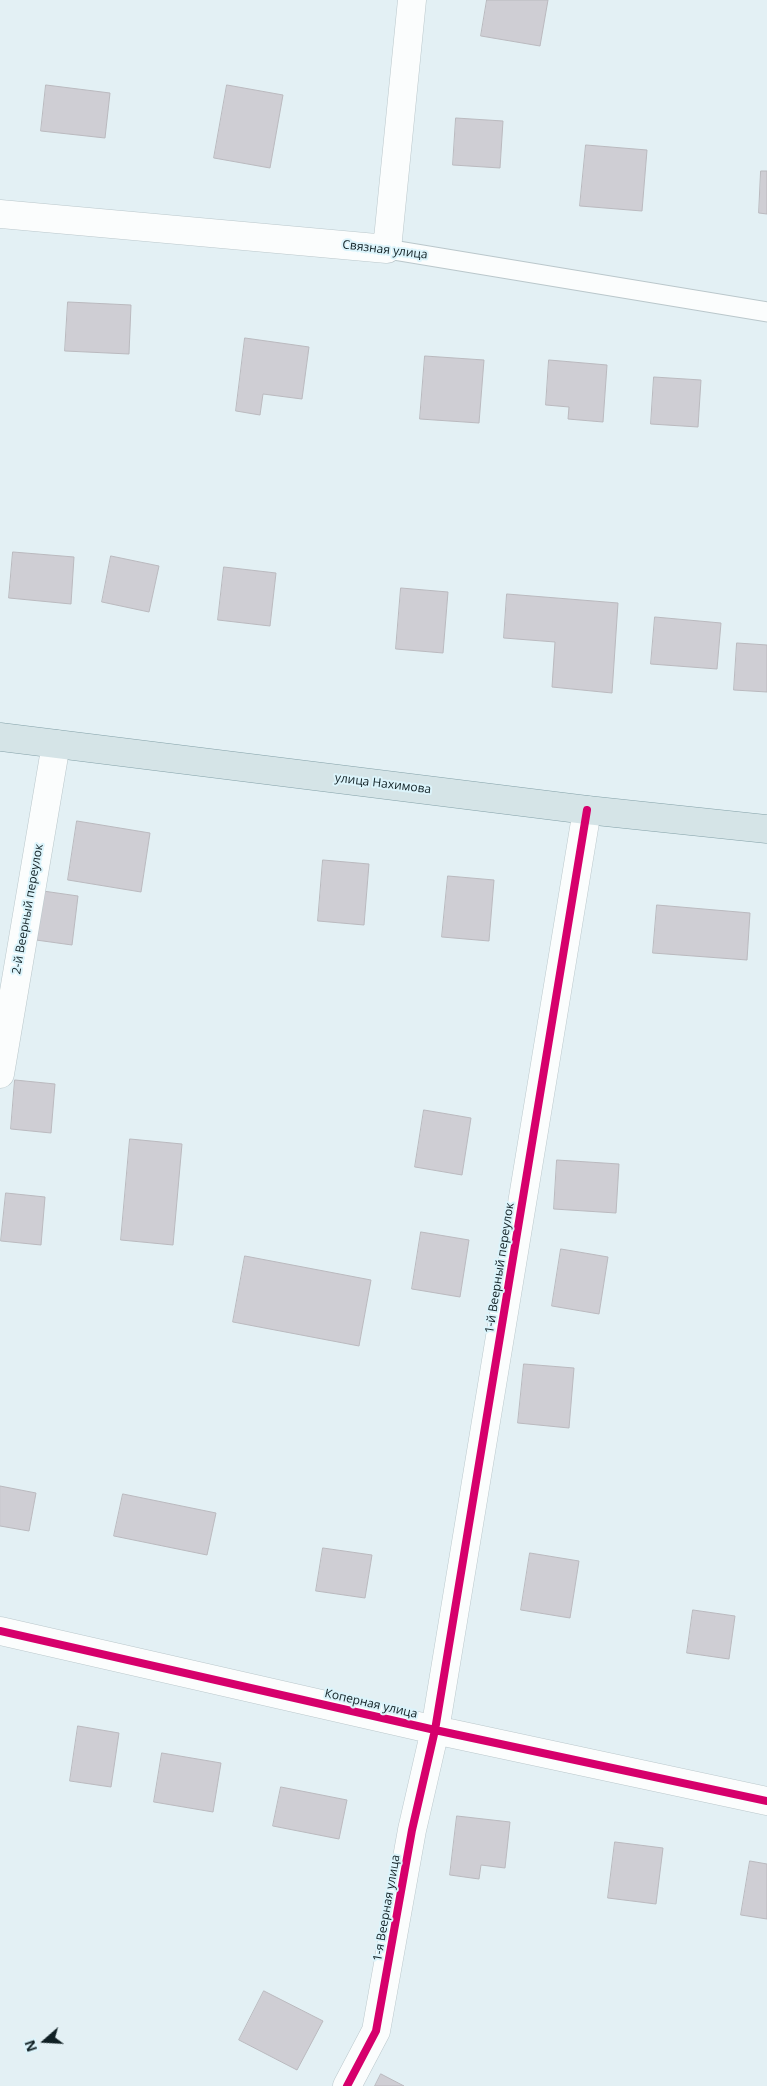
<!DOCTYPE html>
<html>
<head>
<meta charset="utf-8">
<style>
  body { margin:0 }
  #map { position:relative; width:767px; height:2086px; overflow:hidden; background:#e3f0f4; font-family:"Open Sans",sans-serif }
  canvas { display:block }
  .north { position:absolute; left:20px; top:2016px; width:50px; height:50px; -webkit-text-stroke:4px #dcf4fb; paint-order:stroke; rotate:251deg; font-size:14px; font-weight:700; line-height:20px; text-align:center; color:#102024 }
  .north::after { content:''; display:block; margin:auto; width:18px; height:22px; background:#102024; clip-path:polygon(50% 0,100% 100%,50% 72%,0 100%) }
</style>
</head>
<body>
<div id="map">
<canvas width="767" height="2086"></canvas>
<div class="north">N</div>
</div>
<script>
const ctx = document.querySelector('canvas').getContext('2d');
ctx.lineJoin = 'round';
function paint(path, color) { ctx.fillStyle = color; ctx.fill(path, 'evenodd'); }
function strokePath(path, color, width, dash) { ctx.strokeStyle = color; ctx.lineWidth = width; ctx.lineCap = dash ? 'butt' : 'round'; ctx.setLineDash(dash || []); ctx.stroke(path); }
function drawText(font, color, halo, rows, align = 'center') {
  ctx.font = font + ' "Open Sans",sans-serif'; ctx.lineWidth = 4; ctx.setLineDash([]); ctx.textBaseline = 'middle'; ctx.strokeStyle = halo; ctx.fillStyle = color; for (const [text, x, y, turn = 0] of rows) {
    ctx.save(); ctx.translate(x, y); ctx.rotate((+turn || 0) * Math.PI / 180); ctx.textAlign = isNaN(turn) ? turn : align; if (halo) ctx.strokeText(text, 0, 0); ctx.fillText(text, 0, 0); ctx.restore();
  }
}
const building = new Path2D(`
  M487,0H548L540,46L481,36Z
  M46,85L110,93L105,138L41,131Z
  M227,85L283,95L270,168L214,158Z
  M456,118L503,121L500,168L453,165Z
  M586,145L647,150L642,211L580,206Z
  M761,171H767V214L759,213Z
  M68,302L131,305L129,354L65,351Z
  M245,338L309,347L302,399L263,394L260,415L236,411Z
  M425,356L484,360L479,423L420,419Z
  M549,360L607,365L603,422L568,419L569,407L546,405Z
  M654,377L701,380L698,427L651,424Z
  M13,552L74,557L71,604L9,598Z
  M111,556L159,566L149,612L102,602Z
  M224,567L276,573L270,626L218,620Z
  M401,588L448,592L443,653L396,649Z
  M507,594L618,603L612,693L552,687L555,642L504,638Z
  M655,617L721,623L717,669L651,664Z
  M737,643L767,645V692L734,690Z
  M77,821L150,833L141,892L68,880Z
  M323,860L369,864L364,925L318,921Z
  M448,876L494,880L489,941L442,937Z
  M43,891L78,896L72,945L36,940Z
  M657,905L750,913L747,960L653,953Z
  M15,1080L55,1084L51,1133L11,1129Z
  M424,1110L471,1118L462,1175L415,1167Z
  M130,1139L182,1144L173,1245L121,1240Z
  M557,1160L619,1164L616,1213L554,1209Z
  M6,1193L45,1197L41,1245L1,1241Z
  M421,1232L469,1240L460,1297L412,1289Z
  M561,1249L608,1257L599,1314L552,1306Z
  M245,1256L371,1280L359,1346L233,1322Z
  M524,1364L574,1368L569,1428L518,1423Z
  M0,1486L36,1493L29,1531L0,1526Z
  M123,1494L216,1513L207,1555L114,1536Z
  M323,1548L372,1555L365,1598L316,1591Z
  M530,1553L579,1561L570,1618L521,1610Z
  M693,1610L735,1616L729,1659L687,1653Z
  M78,1726L119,1733L111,1787L70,1781Z
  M162,1753L221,1763L213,1812L154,1802Z
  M281,1787L347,1800L339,1839L273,1826Z
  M457,1816L510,1822L505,1868L481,1865L479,1879L450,1875Z
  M615,1842L663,1848L656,1904L608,1898Z
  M750,1861L767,1864V1919L741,1915Z
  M264,1991L323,2021L297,2070L239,2040Z
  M381,2074L404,2086H375Z`);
const lane = new Path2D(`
  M387,249L767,312`);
const street = new Path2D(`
  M0,214L387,249L412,0
  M0,1074L56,744
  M0,1631L435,1730L767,1801
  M347,2086L376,2031L412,1830L435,1730L587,810`);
const primary = new Path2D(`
  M0,737L587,810L767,829`);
const cycleway = new Path2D(`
  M0,1631L435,1730L767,1801
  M347,2086L376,2031L412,1830L435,1730L587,810`);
const streetNames = [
  ["Связная улица",385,250,7],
  ["улица Нахимова",383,784,7],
  ["2-й Веерный переулок",28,909,-80],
  ["1-й Веерный переулок",500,1268,-81],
  ["Коперная улица",371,1704,13],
  ["1-я Веерная улица",387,1908,-80]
];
paint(building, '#cfced4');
strokePath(building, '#bab9be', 1);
strokePath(lane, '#bac7cb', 21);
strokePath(street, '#bac7cb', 29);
strokePath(primary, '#84a1a8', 29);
strokePath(lane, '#fbfdfd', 19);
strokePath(street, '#fbfdfd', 28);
strokePath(primary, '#d5e4e7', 28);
strokePath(cycleway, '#d6006c', 8);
drawText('12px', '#102024', '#dcf4fb', streetNames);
</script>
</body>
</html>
